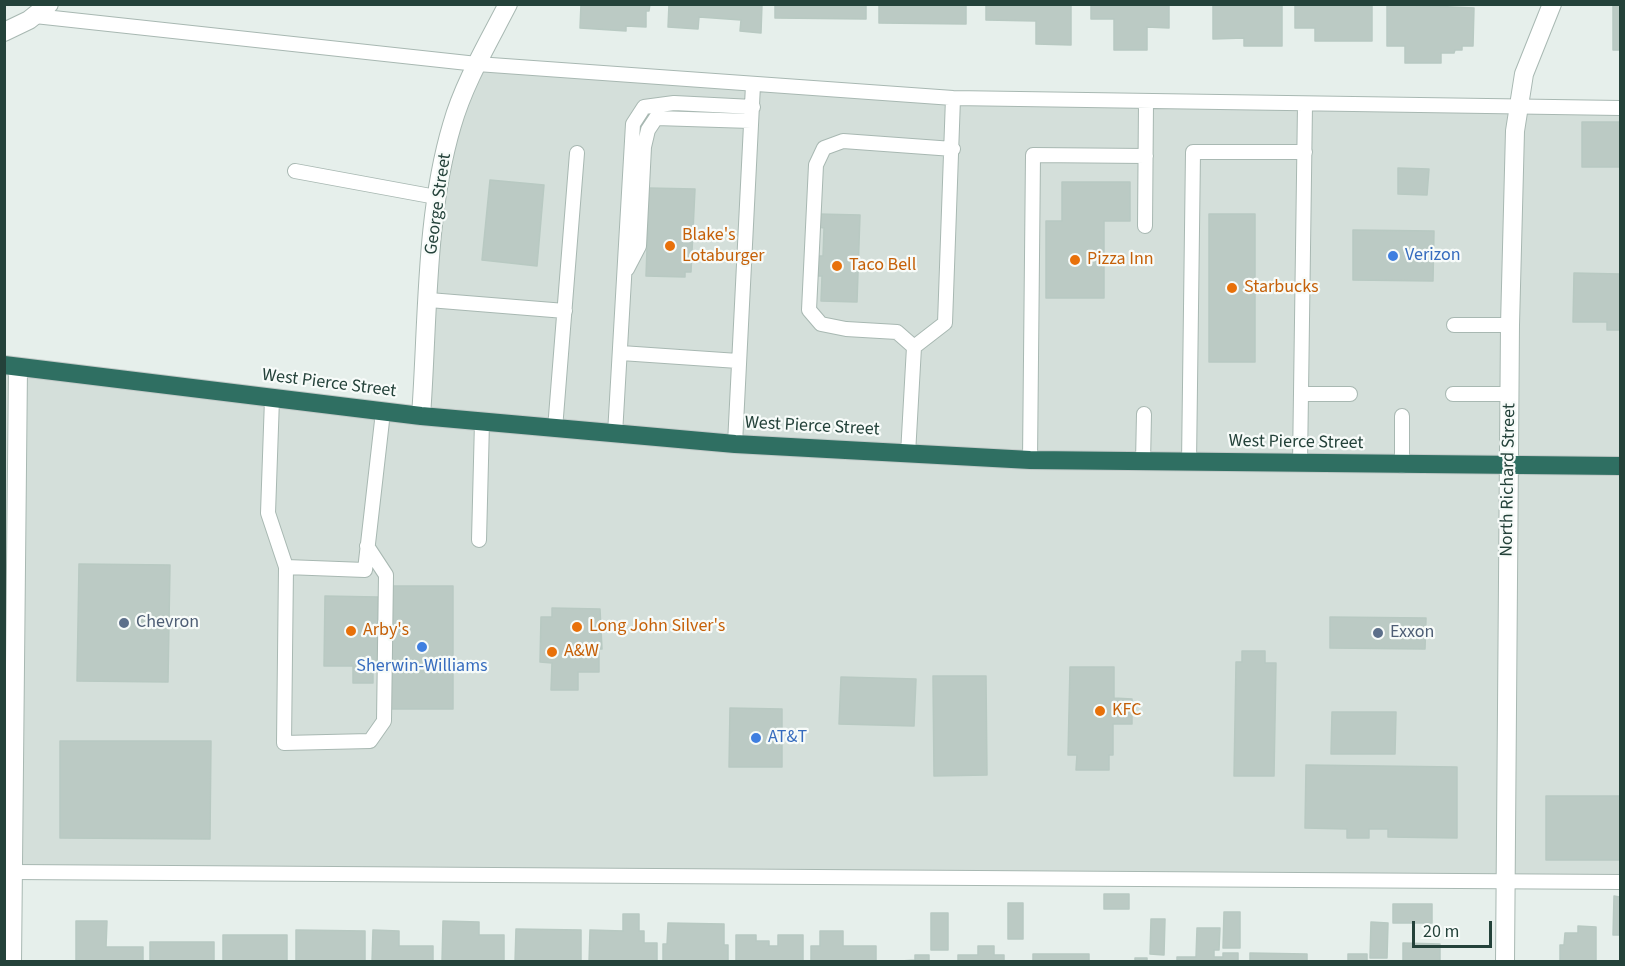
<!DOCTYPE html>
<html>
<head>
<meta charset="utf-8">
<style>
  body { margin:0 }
  #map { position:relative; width:1625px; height:966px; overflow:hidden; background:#e6efeb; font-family:"Source Sans 3",sans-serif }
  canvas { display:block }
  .frame { position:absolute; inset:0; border:6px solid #24423a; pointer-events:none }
  .scale { position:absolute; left:1412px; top:921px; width:80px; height:27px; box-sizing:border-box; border:3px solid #24423a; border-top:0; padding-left:8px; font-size:18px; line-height:21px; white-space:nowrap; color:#24423a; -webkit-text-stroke:4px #f7fbf9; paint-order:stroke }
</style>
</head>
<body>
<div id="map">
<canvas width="1625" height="966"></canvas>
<div class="frame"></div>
<div class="scale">20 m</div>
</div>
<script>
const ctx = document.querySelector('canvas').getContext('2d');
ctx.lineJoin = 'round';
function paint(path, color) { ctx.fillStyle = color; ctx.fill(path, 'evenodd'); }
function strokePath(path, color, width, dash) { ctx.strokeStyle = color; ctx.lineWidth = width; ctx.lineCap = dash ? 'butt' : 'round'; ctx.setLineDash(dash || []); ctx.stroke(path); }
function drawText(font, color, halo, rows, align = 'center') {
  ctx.font = font + ' "Source Sans 3",sans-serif'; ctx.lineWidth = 4.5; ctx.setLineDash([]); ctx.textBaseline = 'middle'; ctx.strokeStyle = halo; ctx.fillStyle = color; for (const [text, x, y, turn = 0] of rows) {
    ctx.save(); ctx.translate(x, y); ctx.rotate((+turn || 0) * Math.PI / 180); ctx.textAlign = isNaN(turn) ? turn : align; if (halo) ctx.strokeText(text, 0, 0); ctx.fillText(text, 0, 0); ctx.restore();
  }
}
const built = new Path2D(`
  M477,64L953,98L1620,108V882L12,872L5,961L4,365L421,416L436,197Z`);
const building = new Path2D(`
  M581,4H650L649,11H646V27L626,26V31L580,28Z
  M669,4H762L761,33L740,31L741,20L699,17L698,29L668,27Z
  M775,4H866V19L775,18Z
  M879,4H966V24L879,23Z
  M986,4H1071V45L1036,44V21L986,20Z
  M1091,4H1169V28L1147,27V50H1114V19H1091Z
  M1213,4H1282V46H1244V38L1213,39Z
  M1295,4L1372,6V41H1315V28H1295Z
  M1387,4L1474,8L1473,46H1462V50H1455L1454,53H1441V63H1405V46H1387Z
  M1613,4H1620V50H1613Z
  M1582,122H1620V167H1582Z
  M1398,168L1429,169L1427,195L1398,194Z
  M490,180L544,185L537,266L482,260Z
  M1062,182H1130V221H1104V298H1046V221H1062Z
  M649,188L695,189L691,272H685V277L646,276L648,221H645L646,201H649Z
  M818,214L860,215L857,302L821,301L822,276H815L816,256H823L824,228L818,227Z
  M1209,214H1255V362H1209Z
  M1353,230L1434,231L1433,281L1353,280Z
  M1574,273L1620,274V330H1607V322H1573Z
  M79,564L170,565L168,682L77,681Z
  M391,586H453V709H391Z
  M325,596L378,597L377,666H373V683H353V666H324Z
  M552,608L600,609L602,649H599V672H578V690H551L552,663L540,662L541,617H552Z
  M1330,617L1426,618L1425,649L1330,648Z
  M1242,651H1265V663H1276L1274,776H1234L1236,662H1242Z
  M1070,667H1114V698L1132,699V724H1113V755H1109V770H1076L1077,755H1068Z
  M933,676H986L987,775L934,776Z
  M841,677L916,679L914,726L839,724Z
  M730,708L782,709V767H729Z
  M1332,712H1396L1395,754H1331Z
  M60,741H211L210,839L60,838Z
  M1306,765L1457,767V838L1388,837V829H1369V838H1347V829L1305,828Z
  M1546,796H1620V860H1546Z
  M1104,894H1129V909H1104Z
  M1614,896L1620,897V935H1613Z
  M1008,903H1023V939H1008Z
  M1393,904H1432V923H1393Z
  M1224,912H1240V948H1223Z
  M931,913H948V950H931Z
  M623,914H639V931H644V943H657V962H589L590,930L623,931Z
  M1151,919H1165L1164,955L1150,954Z
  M76,921H107L106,947H143V962H76Z
  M443,921L479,922V935H504V962H442Z
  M1371,922L1388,923L1387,958H1370Z
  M668,923L724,924V945H728V962H663V944H667Z
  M1578,926L1596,927V962H1560V945H1564L1565,933H1578Z
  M1197,928H1220L1219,950H1214V957H1223V953H1238V962H1177V957H1196Z
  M516,929L581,930V962H515Z
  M296,930L365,931V962H296Z
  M373,930L399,931V946H433V962H372Z
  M820,931H843V946H876V962H811V946H820Z
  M223,935H287V962H223Z
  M736,935H756V941H769V946H778V935H803V962H736Z
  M150,942H214V962H150Z
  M1403,943L1440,944V962H1397L1403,961Z
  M978,946H994V955H1004V962H958V955H978Z
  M1250,953L1307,954V962H1250Z
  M1033,954H1089V962H1033Z
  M1348,954H1367V962H1348Z
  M915,955H929V962H886L915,960Z
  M1135,958H1147V962H1135Z`);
const lane = new Path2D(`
  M35,16L477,64L953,98L1620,108
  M295,171L436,197
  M1145,226L1146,103
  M627,269L639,246L644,147L648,130L656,118L751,121
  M429,300L565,311
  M1454,325H1510
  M914,347L897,332L846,329L821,324L809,310L816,165L824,148L843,141L953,149
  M621,353L738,361
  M1301,394H1350
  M1453,394H1510
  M272,399L268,513L286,567L284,743L370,741L384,721L386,575L367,546
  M1402,416V466
  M555,429L577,153
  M615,434L633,124L644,107L674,103L753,107
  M735,444L753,85
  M908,454L914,347L945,323L953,98
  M1030,460L1033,155L1146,156
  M1143,462L1144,414
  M1189,463L1193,152H1305
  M1300,464L1305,105
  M479,540L482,422
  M286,567L365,570L383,412
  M12,872L1620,882`);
const street = new Path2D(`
  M4,32L29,20L49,4
  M421,416C428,321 425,216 452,125C464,83 488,43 508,4
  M12,962L18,367
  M1505,962L1510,325L1515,131L1524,74L1552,4`);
const highway = new Path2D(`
  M4,365L421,416L735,444L1030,460L1620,466`);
const markers = [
  [670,246,6,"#e8710a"],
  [1393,256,6,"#3f7fe0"],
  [1075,260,6,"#e8710a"],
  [837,266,6,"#e8710a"],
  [1232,288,6,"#e8710a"],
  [124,623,6,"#5c6f8a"],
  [577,627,6,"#e8710a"],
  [351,631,6,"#e8710a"],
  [1378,633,6,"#5c6f8a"],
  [422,647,6,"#3f7fe0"],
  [552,652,6,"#e8710a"],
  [1100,711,6,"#e8710a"],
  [756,738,6,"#3f7fe0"]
];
const streetNames = [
  ["George Street",439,204,-82],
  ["West Pierce Street",329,384,7],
  ["West Pierce Street",812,427,3],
  ["West Pierce Street",1296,443,1],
  ["North Richard Street",1509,480,-89]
];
const foodNames = [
  ["Blake's",682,236],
  ["Lotaburger",682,257],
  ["Pizza Inn",1087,260],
  ["Taco Bell",849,266],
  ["Starbucks",1244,288],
  ["Long John Silver's",589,627],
  ["Arby's",363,631],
  ["A&W",564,652],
  ["KFC",1112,711]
];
const shopNames = [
  ["Verizon",1405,256],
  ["Sherwin-Williams",422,667,"center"],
  ["AT&T",768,738]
];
const serviceNames = [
  ["Chevron",136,623],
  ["Exxon",1390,633]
];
paint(built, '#d4dfda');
paint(building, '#bbcac4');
strokePath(building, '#b8c9c2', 1.5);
strokePath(lane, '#a8b8b2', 16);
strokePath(street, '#a8b8b2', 20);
strokePath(highway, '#c2cac8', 20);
strokePath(lane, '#fff', 14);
strokePath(street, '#fff', 18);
strokePath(highway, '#2f6f62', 18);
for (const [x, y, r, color] of markers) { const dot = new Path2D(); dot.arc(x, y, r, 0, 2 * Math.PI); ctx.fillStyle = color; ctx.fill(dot); strokePath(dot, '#f7fbf9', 2); }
drawText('18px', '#24423a', '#f7fbf9', streetNames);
drawText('18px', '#c56008', '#f7fbf9', foodNames, 'left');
drawText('18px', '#366cbe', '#f7fbf9', shopNames, 'left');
drawText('18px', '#4e5e75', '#f7fbf9', serviceNames, 'left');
</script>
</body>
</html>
